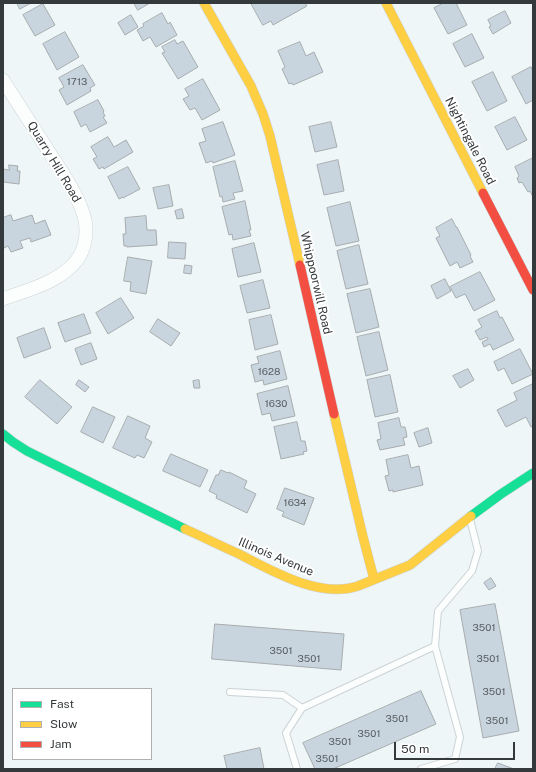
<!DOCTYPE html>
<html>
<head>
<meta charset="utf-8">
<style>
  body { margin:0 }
  #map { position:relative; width:536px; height:772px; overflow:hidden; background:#eef6f8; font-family:"Public Sans",sans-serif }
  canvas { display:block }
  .frame { position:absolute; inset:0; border:4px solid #34393b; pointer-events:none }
  .legend { position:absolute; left:12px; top:688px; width:140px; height:72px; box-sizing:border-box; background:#fff; border:1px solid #aeb0b1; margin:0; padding:5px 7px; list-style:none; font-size:12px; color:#34393b }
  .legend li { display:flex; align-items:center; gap:8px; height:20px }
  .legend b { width:20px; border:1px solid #aeb0b1 }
  .scale { position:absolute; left:394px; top:742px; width:121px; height:18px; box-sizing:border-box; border:2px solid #34393b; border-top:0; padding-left:5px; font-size:12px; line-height:14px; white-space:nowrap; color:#34393b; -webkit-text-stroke:3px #fff; paint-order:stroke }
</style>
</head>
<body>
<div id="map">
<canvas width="536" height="772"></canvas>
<div class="frame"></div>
<ul class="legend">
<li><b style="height:5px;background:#16e098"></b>Fast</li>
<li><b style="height:5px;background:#ffcf43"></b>Slow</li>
<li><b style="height:5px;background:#f24e42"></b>Jam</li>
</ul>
<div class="scale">50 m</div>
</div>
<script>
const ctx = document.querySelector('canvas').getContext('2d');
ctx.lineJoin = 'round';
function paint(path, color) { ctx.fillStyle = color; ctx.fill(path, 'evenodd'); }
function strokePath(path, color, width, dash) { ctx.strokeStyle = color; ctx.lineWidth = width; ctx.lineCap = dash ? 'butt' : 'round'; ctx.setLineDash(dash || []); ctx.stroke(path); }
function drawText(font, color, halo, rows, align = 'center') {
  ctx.font = font + ' "Public Sans",sans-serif'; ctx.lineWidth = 4; ctx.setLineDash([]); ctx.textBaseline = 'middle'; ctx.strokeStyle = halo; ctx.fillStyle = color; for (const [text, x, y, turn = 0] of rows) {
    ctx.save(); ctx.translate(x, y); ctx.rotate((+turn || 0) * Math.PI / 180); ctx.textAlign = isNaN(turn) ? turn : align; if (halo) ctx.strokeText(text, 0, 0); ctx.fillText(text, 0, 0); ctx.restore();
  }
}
const building = new Path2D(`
  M17,3H31L20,9Z
  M134,3H150L138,10Z
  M251,3H305L307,6L273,25L271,21L263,25Z
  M444,3H456L467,25L448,34L434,8Z
  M43,4L55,25L35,36L23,15Z
  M505,11L511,23L493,34L489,27L491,26L488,20Z
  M162,13L168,24L170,22L177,35L156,47L150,37L143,41L137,30L144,26L143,24Z
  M131,15L138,27L125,35L118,23Z
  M65,32L79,57L57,70L43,44Z
  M472,34L484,58L465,67L453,44Z
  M175,40L177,44L183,41L198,67L178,79L162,53L165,52L162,47Z
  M300,42L306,56L314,52L323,72L293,85L292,83L289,84L282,69L285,67L278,51Z
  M83,65L95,85L90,88L91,91L67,105L59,90L64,87L59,78Z
  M531,67L533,71V100L526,104L512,77Z
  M493,72L507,101L487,111L472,82Z
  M203,79L220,110L202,120L195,108L190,110L183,99L189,96L185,89Z
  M98,100L104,111L103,112L105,116L103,117L107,123L90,132L86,124L81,127L74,112Z
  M515,117L527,140L507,150L495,127Z
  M223,122L235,155L213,163L212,161L206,163L199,143L206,141L202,129Z
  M331,122L337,147L315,152L309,127Z
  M108,137L114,147L126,140L133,152L104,169L103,167L99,169L93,159L97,157L91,147Z
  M533,158V197L530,191L528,192L522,182L519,183L517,178L519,176L515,167Z
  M338,160L344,191L324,195L317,165Z
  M235,161L243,191L233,193L235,199L223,202L222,196L220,197L213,167Z
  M9,165L18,166L17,171H20L19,184L3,182V169L9,170Z
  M128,167L140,189L123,198V197L119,199L108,177Z
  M169,185L173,206L158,209L153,188Z
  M245,201L251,230H249L251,236L233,240L232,234L229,235L222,207Z
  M350,202L359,241L336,246L327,208Z
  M182,209L184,218L177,219L175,211Z
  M11,215L13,221L32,215L35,224L45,220L51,235L31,242L30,238L20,241L23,248L11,252L8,246L4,248L3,244V218Z
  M146,216L147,230H156L157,245L127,247V246H124L123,234H126L125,218Z
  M452,219L456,227H457L471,255L470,256L473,262L460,268L457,262L450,266L436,238L440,236L436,228Z
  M169,242L186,243L185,259L168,258Z
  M254,243L261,272L238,277L232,249Z
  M359,245L368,284L346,289L337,251Z
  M128,257L152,261L146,294L130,291L131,282L124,281Z
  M185,265L192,266L191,274L184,273Z
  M480,272L495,300L474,311L465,294L456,298L450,287Z
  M445,279L451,291L437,299L431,286Z
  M263,280L270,308L247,313L240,286Z
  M370,289L379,327L356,333L347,294Z
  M121,298L134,318L108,334L96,313Z
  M497,311L500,318L502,317L514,340L493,350L490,344L484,347L482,342L488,339L487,337L480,340L475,331L482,327L478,320Z
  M84,314L91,333L65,342L58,323Z
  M271,315L278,344L255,350L249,320Z
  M158,319L180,333L171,346L150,332Z
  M44,328L51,348L24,358L17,338Z
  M379,332L388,370L366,376L357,337Z
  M91,343L97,359L81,365L75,349Z
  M520,349L533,374L512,384L504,368L498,371L494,362Z
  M280,351L287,379L264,385L263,380L255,382L251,365L259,363L257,357Z
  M468,369L474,380L460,388L453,376Z
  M390,375L398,412L375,417L367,380Z
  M40,380L72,407L57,424L25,397Z
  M79,380L89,387L85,392L76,385Z
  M199,380L200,388H194L193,381Z
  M533,384V426L531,427L526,417L506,427L497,410L517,400L514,393Z
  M288,386L295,416L272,421L270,413L262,415L257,394Z
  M93,407L115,417L103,443L81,432Z
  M128,416L150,426L145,438L152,442L144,458L137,455L135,458L113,448Z
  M399,418L401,427H405L406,431L407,437L403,438L405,445L380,450L377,440L381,439L378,423Z
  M297,422L301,441H305L307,451L303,452L304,454L281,459L274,427Z
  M428,428L432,443L419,447L414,433Z
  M171,454L208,470L200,487L163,471Z
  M408,455L411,468L419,466L423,485L393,492V490L389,491L385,476L389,475L386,460Z
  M221,470L228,473L229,472L247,481L244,488L256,494L247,513L216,498L217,495L209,491L216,475H218Z
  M285,488L314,498L304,525L282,516L284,512L277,509Z
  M491,578L496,586L489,590L484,583Z
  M495,604L519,731L483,738L460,610Z
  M215,624L344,634L341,670L212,659Z
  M421,691L436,724L333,769H315L303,743Z
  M260,748L264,769H227L224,756Z
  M498,763L514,769H495Z`);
const lane = new Path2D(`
  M230,692L283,695L302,708
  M297,769L286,733L302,708L435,646
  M421,769L455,759L460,737L435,646L438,611L472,571L478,551L470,519`);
const street = new Path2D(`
  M3,80C18,104 34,128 49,152C62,172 77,193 84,216C88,230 86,248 77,260C60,282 28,290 3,299`);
const fast = new Path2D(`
  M3,434L13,442L27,451L185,529
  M471,516L501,494L533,473`);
const slow = new Path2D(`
  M204,3L251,86L263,114L270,136L300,265
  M386,3L483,193
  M334,414L363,537L374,579
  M185,529C203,537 221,546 239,554C272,571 320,599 358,586L410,565L471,516`);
const jam = new Path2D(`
  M483,193L533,290
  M300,265L334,414`);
const numberNames = [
  ["1713",77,82],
  ["1628",269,372],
  ["1630",276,404],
  ["1634",295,503],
  ["3501",484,628],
  ["3501",281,651],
  ["3501",309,659],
  ["3501",488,659],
  ["3501",494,692],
  ["3501",397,719],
  ["3501",497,721],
  ["3501",369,734],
  ["3501",340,742],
  ["3501",327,759]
];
const streetNames = [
  ["Nightingale Road",470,141,63],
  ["Quarry Hill Road",54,162,59],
  ["Whippoorwill Road",316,283,77],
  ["Illinois Avenue",276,557,23]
];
paint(building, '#c8d4de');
strokePath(building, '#a7acae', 1);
strokePath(lane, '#ccd3d5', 8);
strokePath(street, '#ccd3d5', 14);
strokePath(fast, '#ccd3d5', 10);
strokePath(slow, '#ccd3d5', 10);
strokePath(jam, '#ccd3d5', 10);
strokePath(lane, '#fcfefe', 6);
strokePath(street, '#fcfefe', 13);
strokePath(fast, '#16e098', 9);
strokePath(slow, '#ffcf43', 9);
strokePath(jam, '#f24e42', 9);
drawText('10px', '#596064', null, numberNames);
drawText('12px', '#34393b', '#fff', streetNames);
</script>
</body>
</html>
